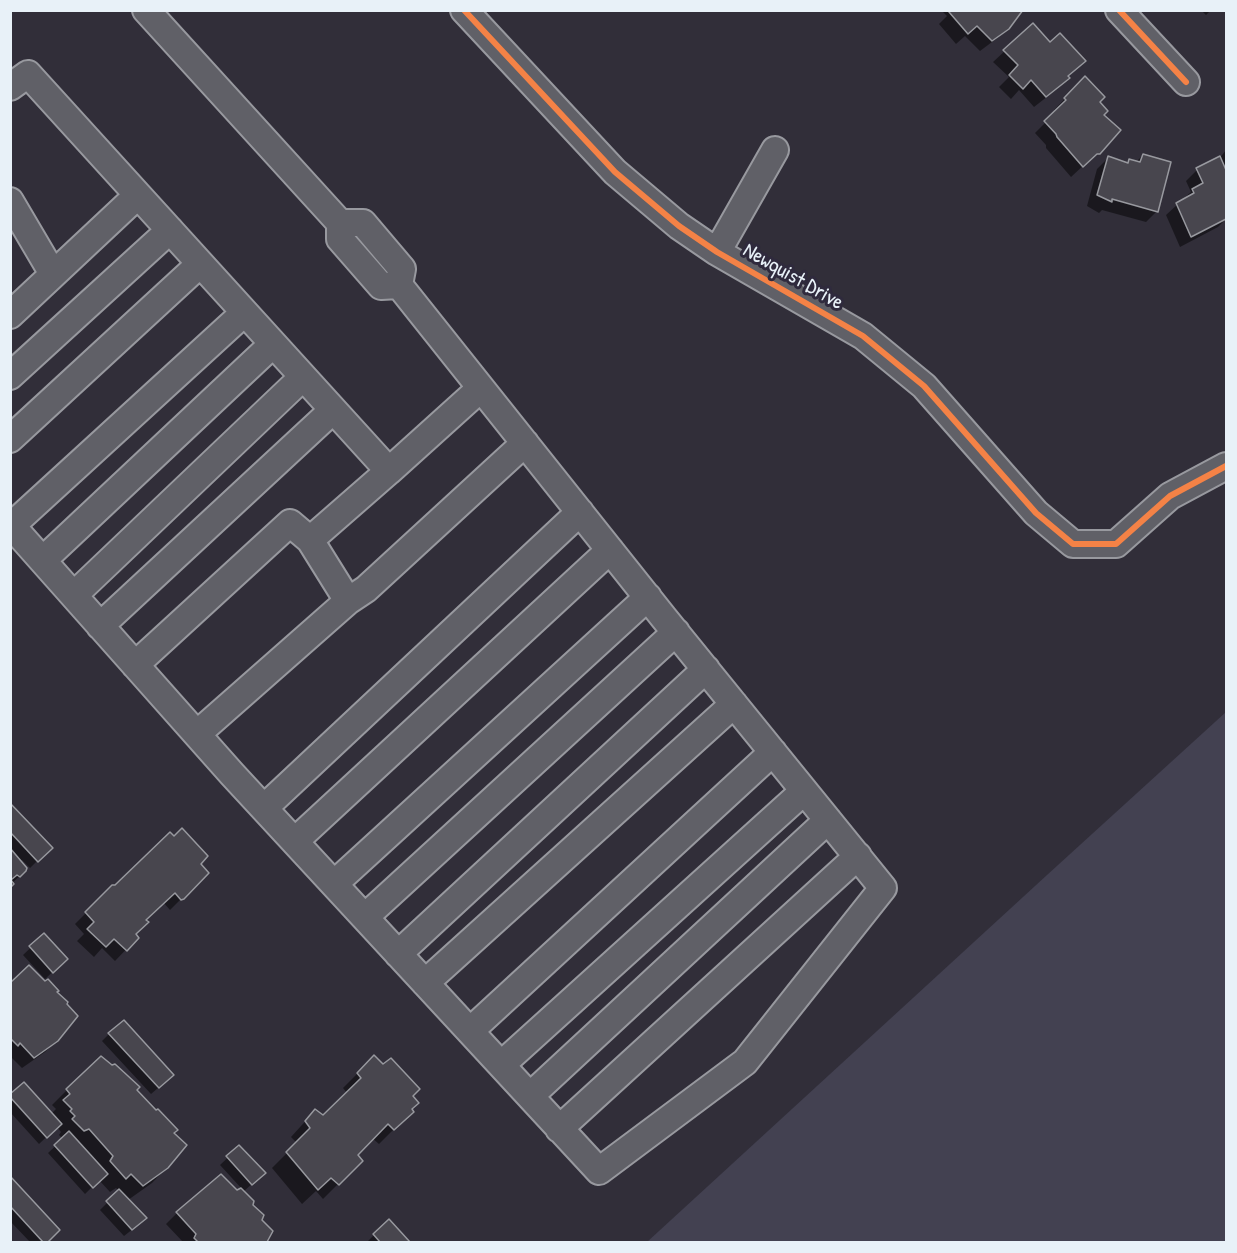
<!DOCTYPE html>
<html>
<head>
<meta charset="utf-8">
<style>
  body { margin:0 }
  #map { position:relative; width:1237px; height:1253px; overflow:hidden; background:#312e39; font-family:"Patrick Hand",sans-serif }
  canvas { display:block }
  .frame { position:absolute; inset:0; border:12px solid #e8f1f8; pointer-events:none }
</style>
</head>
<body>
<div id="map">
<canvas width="1237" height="1253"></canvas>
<div class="frame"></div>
</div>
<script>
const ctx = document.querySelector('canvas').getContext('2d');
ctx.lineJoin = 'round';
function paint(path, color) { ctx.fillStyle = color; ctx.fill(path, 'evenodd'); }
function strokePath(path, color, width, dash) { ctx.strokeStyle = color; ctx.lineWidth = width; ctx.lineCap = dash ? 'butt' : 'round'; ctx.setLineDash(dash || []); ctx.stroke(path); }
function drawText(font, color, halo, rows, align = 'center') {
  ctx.font = font + ' "Patrick Hand",sans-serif'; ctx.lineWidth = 6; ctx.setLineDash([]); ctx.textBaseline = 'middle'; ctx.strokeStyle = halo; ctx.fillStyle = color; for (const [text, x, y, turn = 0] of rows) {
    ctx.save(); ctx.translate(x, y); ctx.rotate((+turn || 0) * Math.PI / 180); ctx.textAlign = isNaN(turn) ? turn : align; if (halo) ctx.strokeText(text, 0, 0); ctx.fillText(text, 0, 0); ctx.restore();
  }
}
const green = new Path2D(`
  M1226,712V1242H647L1047,875Z`);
const shadow = new Path2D(`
  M944,10H1021L1008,28L996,39L980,51L965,36L956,44L939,24L947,16L943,12Z
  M1201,10H1211L1206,15Z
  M1033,25L1050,44L1068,78L1057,89L1034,107L1019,90L1011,99L999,87L1009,77L993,62Z
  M1085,78L1098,102L1102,115L1099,153L1087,164H1085L1071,177L1046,148V145L1035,133L1056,112L1054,110Z
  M1226,150V168L1222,164L1226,173V219L1218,227L1180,247L1166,215L1191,192L1186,181L1197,170L1219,159Z
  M1143,155L1157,211L1146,222L1102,210L1099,213L1087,206L1097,169L1108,158L1126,164L1129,160L1136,162Z
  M10,805L43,855L30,868L22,860L20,862L25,871L10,885Z
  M199,864L207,873L170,910L163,902L144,920L135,935L137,938L115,961L102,948L94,957L77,941L84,934L75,924L112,887Z
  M44,935L59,966L45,979L23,955Z
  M10,985L55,992L57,1040L45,1052L22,1068L10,1056Z
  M109,1034L165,1082L151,1094L102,1041Z
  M374,1057L411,1096L397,1126L379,1144L372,1138L356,1155L361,1161L323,1199L316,1191L302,1204L272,1168L297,1143L291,1137L301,1126L315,1111L323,1117L347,1093L343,1088Z
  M67,1090H135L172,1133L167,1167L152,1183L128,1200L138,1225L124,1236L100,1210L119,1191L116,1188L110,1192L99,1180L85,1194L48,1153L63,1139L59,1135L61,1132L57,1127L39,1144L10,1112V1096L51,1114L56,1109L52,1105Z
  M239,1147L264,1173L243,1192L260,1220L272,1232L266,1242H183L166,1224L177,1213L237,1192L242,1189L220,1165Z
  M10,1179L58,1230L46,1242H30L10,1221Z
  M389,1221L408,1242H367L374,1235Z`);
const building = new Path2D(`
  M950,10H1023L1009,29L992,41L977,26L968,34L949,12Z
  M1033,23L1050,42L1060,33L1086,61L1068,76L1070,78L1046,97L1031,80L1023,89L1009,75L1018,65L1003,50Z
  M1085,76L1105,97L1100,102L1108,111L1104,115L1121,130L1100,154H1097L1083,167L1057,137L1056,134L1044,121L1066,100L1064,98Z
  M1143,154L1171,162L1158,212L1112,199V202L1097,195L1108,156L1128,163L1129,159L1140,162Z
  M1220,156L1226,170V219L1191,237L1176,203L1194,193L1192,189L1203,183L1196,168Z
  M10,803L53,848L38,862L10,832Z
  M182,828L208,856L201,864L209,873L184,899L181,900L175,893L146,920L149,922L136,934L139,938L127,951L114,939L106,947L87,929L94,922L85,912L112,885H115L170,832L174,836Z
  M10,848L27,868L26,871L20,877L17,875L11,880L14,884L10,888Z
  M44,933L68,959L53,973L29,946Z
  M29,965L45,981L48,979L59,991L57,992L68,1002L67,1004L78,1016L58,1041L34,1058L20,1043L18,1046L10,1038V983Z
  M124,1020L174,1075L159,1088L108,1033Z
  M374,1055L383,1064L391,1058L420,1089L413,1096L419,1103L412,1109L414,1112L394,1130L388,1124L358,1155L363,1161L339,1185L331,1178L318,1190L286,1152L310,1128L305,1121L315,1109L323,1115L361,1078L357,1073Z
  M101,1056L112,1065L115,1064L140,1087L137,1090L156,1110L158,1109L178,1130L174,1133L187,1145L168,1168L143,1186L131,1174L126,1179L110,1161L113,1156L89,1129L84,1131L72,1119L75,1116L70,1111L72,1109L63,1100L70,1094L66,1089Z
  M24,1082L62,1124L47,1138L10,1097V1094Z
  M69,1131L108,1174L93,1188L54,1145Z
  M239,1145L266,1173L252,1185L226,1156Z
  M221,1174L237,1190L241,1188L254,1201L253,1205L264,1215L262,1220L273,1231L267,1242H198L194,1238L196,1234L176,1212Z
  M10,1176L60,1230L48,1242H43L10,1206Z
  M119,1189L147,1218L132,1230L106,1201Z
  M389,1219L410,1242H380L373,1234Z`);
const minor = new Path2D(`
  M146,10L340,223V239L381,286L399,285L402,269L363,223H340
  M464,10L615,172L679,226L717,252L863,336L924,386L1036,513L1073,544H1116L1170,496L1226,466
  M1119,10L1186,82
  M10,87L28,74L138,195L10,315
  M138,195L389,471L481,388
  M10,201L53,274
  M717,252L775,150
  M10,376L170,230
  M10,439L200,264
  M10,524L232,774L599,1171L745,1062L883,888L664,618L399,285
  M10,527L244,313
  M43,560L273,344
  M74,595L303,377
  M348,601L366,589L525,443
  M100,626L333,410
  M135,665L290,523L310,540L389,471
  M197,734L348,601L310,540
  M264,808L580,512
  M295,841L610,550
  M334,884L648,597
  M365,917L676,632
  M398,954L706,669
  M425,983L734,704
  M470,1031L773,752
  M501,1065L804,791
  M530,1096L828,820
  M559,1129L858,856`);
const cycleway = new Path2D(`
  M464,10L615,172L679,226L717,252L863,336L924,386L1036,513L1073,544H1116L1170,496L1226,466
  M1119,10L1186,82`);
const streetNames = [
  ["Newquist Drive",793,277,30]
];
paint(green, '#434151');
paint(shadow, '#0007');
paint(building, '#48464e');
strokePath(building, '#98999f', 1.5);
strokePath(minor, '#98999f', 30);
strokePath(minor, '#606067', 26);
strokePath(cycleway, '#f48246', 6);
drawText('21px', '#e8f1f8', '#2f2a3d', streetNames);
</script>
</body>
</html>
